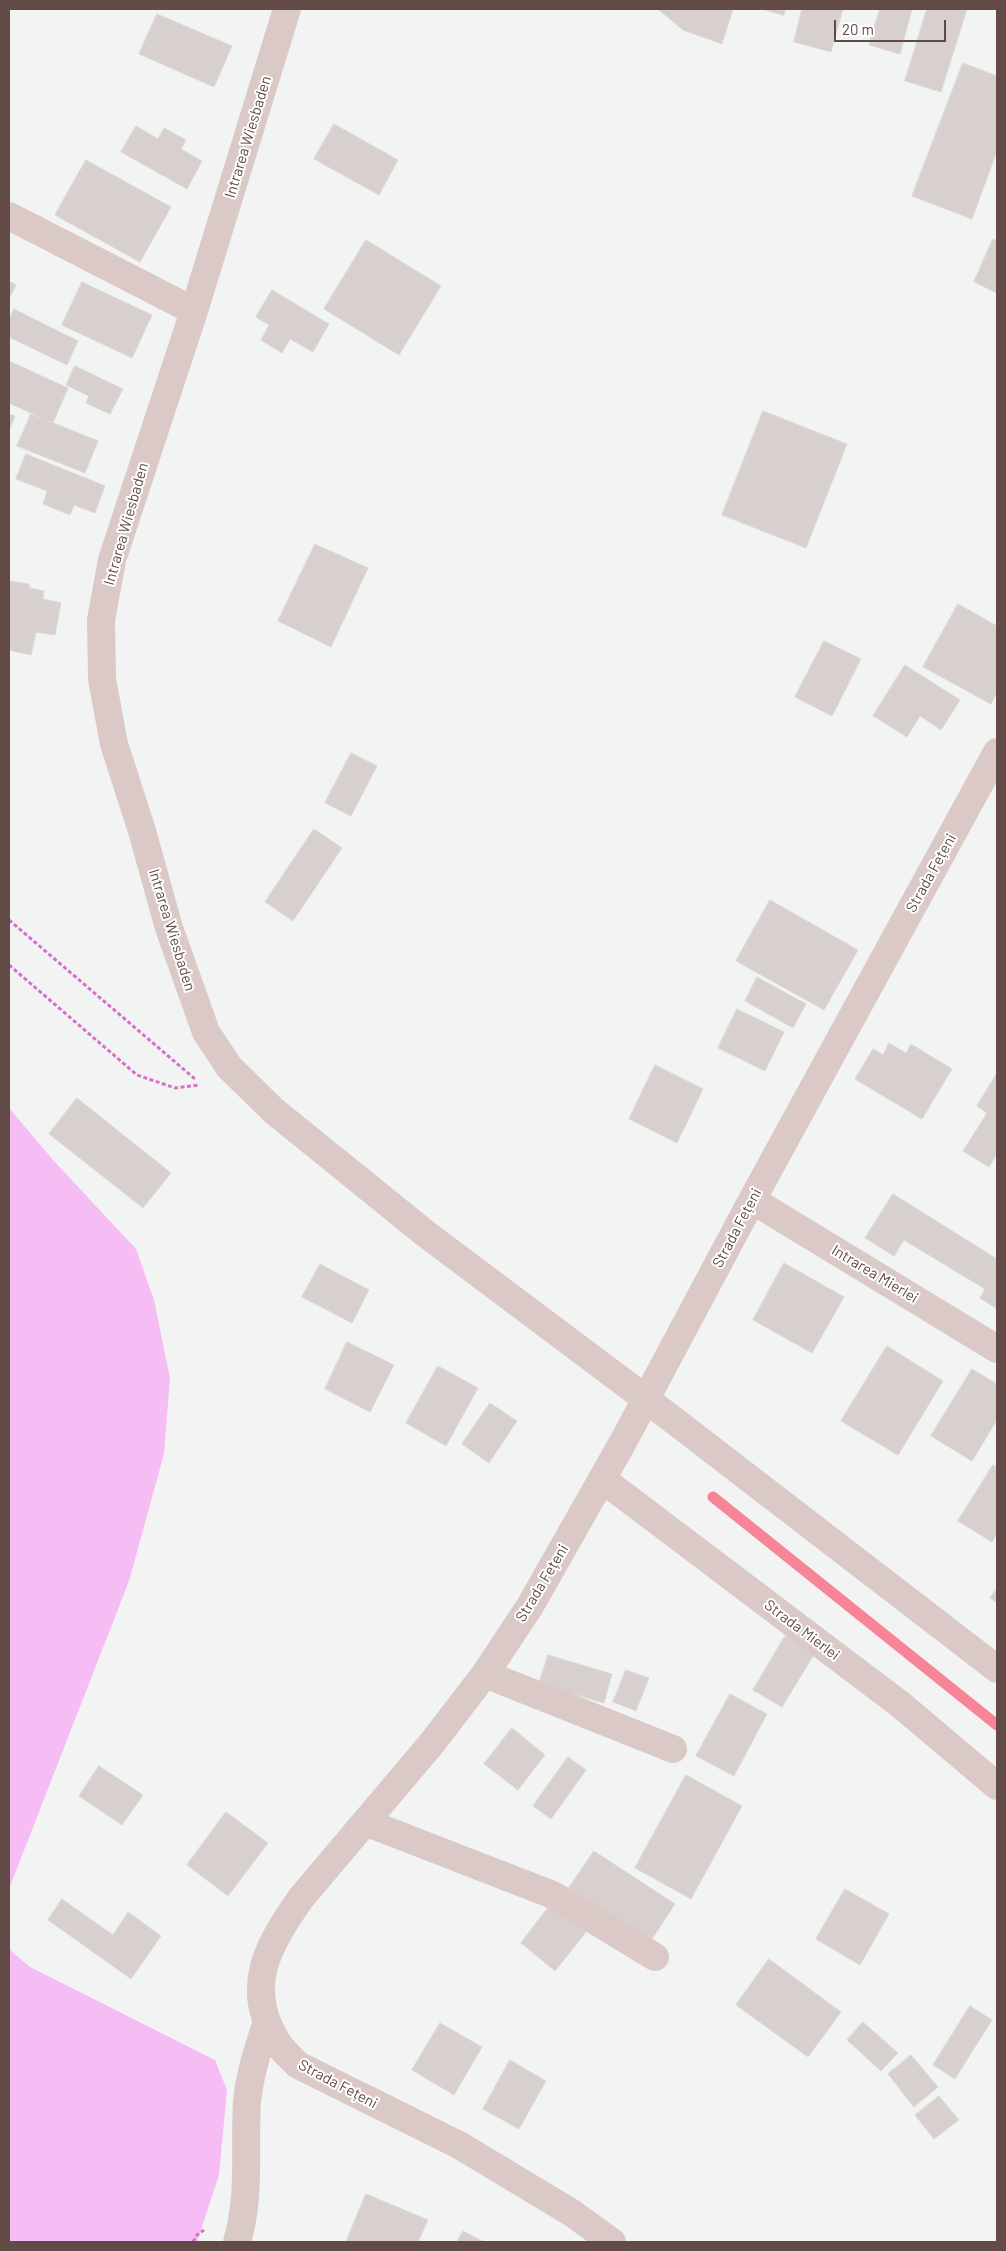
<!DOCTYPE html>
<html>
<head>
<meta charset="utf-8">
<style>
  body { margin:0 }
  #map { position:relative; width:1006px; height:2251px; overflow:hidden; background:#f2f4f4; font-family:Barlow,sans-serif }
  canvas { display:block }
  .frame { position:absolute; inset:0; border:10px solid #624a47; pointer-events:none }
  .scale { position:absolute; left:834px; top:20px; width:112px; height:22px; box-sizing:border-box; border:2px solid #624a47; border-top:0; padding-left:6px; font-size:15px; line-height:18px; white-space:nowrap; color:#624a47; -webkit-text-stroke:4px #fff; paint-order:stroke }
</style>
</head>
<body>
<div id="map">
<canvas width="1006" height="2251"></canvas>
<div class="frame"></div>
<div class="scale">20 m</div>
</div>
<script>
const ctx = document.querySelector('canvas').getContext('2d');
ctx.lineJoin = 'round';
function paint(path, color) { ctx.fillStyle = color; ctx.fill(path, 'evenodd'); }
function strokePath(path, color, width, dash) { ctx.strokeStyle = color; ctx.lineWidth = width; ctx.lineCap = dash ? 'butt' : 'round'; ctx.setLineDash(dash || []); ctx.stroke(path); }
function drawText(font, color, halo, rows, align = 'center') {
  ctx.font = font + ' Barlow,sans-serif'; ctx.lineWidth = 4; ctx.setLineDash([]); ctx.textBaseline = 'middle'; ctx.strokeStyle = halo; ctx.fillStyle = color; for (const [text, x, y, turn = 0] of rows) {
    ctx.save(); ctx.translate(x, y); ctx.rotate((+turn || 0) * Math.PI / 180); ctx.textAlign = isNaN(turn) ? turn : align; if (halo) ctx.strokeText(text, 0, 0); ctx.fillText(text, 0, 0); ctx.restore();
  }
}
const green = new Path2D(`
  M9,1108L54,1161L136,1249L154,1300L170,1378L164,1454L129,1581L9,1889Z
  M9,1946L12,1952L30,1967L215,2060L227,2090L219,2175L197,2242H9Z`);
const stream = new Path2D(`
  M713,1497L997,1725`);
const building = new Path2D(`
  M658,9H733L722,44L683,30Z
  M762,9H785L784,15Z
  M802,9H843L831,52L794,42Z
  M880,9H912L900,54L869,45Z
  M927,9H967L941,92L905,81Z
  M157,14L232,46L214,87L139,54Z
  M963,63L997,76V151L972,219L912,196Z
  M334,124L398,160L379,195L314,159Z
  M136,126L158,139L164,128L186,140L181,149L202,161L187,189L121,152Z
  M86,160L171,207L140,262L55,215Z
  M993,239L997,241V293L974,282Z
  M366,240L441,286L399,355L324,309Z
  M9,281L16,285L9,299Z
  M82,282L152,315L132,358L62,325Z
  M272,290L329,324L313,352L290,339L282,353L261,340L269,325L256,317Z
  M14,309L78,341L67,365L9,337V320Z
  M9,361L68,388L53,423L9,403Z
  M75,366L123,389L110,414L86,403L89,396L66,385Z
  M763,411L847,444L806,548L722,515Z
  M9,414L15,416L9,431Z
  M31,414L98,441L85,473L17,446Z
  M26,454L105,486L95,513L74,505L70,515L43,504L47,491L16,479Z
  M315,544L368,568L331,647L278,621Z
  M9,581L29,584L30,588L44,591L43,599L61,603L55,635L36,632L31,655L9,650Z
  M958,604L997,626V692L991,704L923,667Z
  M824,641L861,659L832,716L795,697Z
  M905,665L960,700L941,730L920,716L907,737L873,716Z
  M351,753L377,766L351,816L325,803Z
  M314,829L342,848L293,921L265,902Z
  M770,900L858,950L824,1010L736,961Z
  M757,977L806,1004L793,1028L745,1001Z
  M737,1009L784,1032L765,1071L718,1048Z
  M889,1043L906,1053L911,1044L952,1069L922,1119L855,1079L873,1049L883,1055Z
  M655,1065L703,1089L677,1143L629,1119Z
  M997,1073V1154L989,1167L963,1151L987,1113L977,1106Z
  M77,1098L171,1173L143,1208L49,1134Z
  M893,1194L997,1259V1309L980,1298L985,1289L904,1240L894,1256L865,1238Z
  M784,1263L844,1297L812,1353L753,1320Z
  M320,1264L369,1290L352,1323L302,1297Z
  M347,1342L394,1365L370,1412L325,1389Z
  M887,1346L943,1381L898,1455L841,1421Z
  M438,1366L478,1388L446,1446L406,1423Z
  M972,1369L997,1384V1420L972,1461L931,1436Z
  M490,1403L517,1421L489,1463L462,1444Z
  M993,1465L997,1467V1534L992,1542L958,1521Z
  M997,1588V1603L990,1598Z
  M785,1636L815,1653L782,1707L753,1690Z
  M548,1655L612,1674L604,1703L539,1684Z
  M626,1670L649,1678L636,1711L613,1702Z
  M730,1694L767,1714L734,1776L696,1756Z
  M512,1728L545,1755L518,1790L484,1764Z
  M568,1757L586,1770L551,1819L533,1806Z
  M99,1766L143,1795L122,1825L79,1796Z
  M686,1775L742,1806L691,1899L635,1868Z
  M226,1812L268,1843L228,1896L187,1865Z
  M594,1851L675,1904L650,1942L569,1888Z
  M845,1889L889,1914L860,1965L816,1939Z
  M62,1899L113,1935L128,1912L161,1936L131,1979L48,1920Z
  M551,1904L586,1932L555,1971L521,1943Z
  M769,1959L841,2012L808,2057L736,2005Z
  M970,2006L992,2020L955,2079L933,2065Z
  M863,2022L898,2053L881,2071L847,2040Z
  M440,2023L482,2047L454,2095L412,2070Z
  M911,2055L938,2087L914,2107L888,2074Z
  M510,2060L546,2081L519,2129L483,2109Z
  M939,2096L959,2120L934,2139L915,2115Z
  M366,2194L428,2220L418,2242H346Z
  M463,2231L484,2242H457Z`);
const path = new Path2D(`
  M9,920L195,1079
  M9,965L137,1075L175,1088L200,1085
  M193,2242L197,2235L204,2230`);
const minor = new Path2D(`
  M287,9L194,311L112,560L101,620L102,679L114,744L142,831L169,928L206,1032L229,1067L274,1111L426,1234L646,1399L997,1669
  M9,216L194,311
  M752,1200L997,1349
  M602,1479L901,1705L997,1786
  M485,1674L673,1749
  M365,1822L553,1895L655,1957
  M237,2242C251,2195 244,2148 247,2101C250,2073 258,2048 267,2022
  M612,2242L572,2213L459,2145L298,2065C291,2058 282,2050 277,2042C243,1987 268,1945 301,1898L432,1743L485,1674L530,1606L623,1442L752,1200L997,752`);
const streetNames = [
  ["Intrarea Wiesbaden",248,137,-73],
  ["Intrarea Wiesbaden",126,524,-74],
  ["Strada Fețeni",931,873,-61],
  ["Intrarea Wiesbaden",172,930,73],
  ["Strada Fețeni",737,1228,-62],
  ["Intrarea Mierlei",875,1274,31],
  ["Strada Fețeni",542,1583,-59],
  ["Strada Mierlei",802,1630,37],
  ["Strada Fețeni",338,2084,28]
];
paint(green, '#f5bdf4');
strokePath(stream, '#f78597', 11);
paint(building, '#d8d0ce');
strokePath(building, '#ded8d5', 1);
strokePath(path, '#d870c9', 3, [4, 2.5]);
strokePath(minor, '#dbc9c7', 28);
drawText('15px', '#624a47', '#fff', streetNames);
</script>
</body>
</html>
